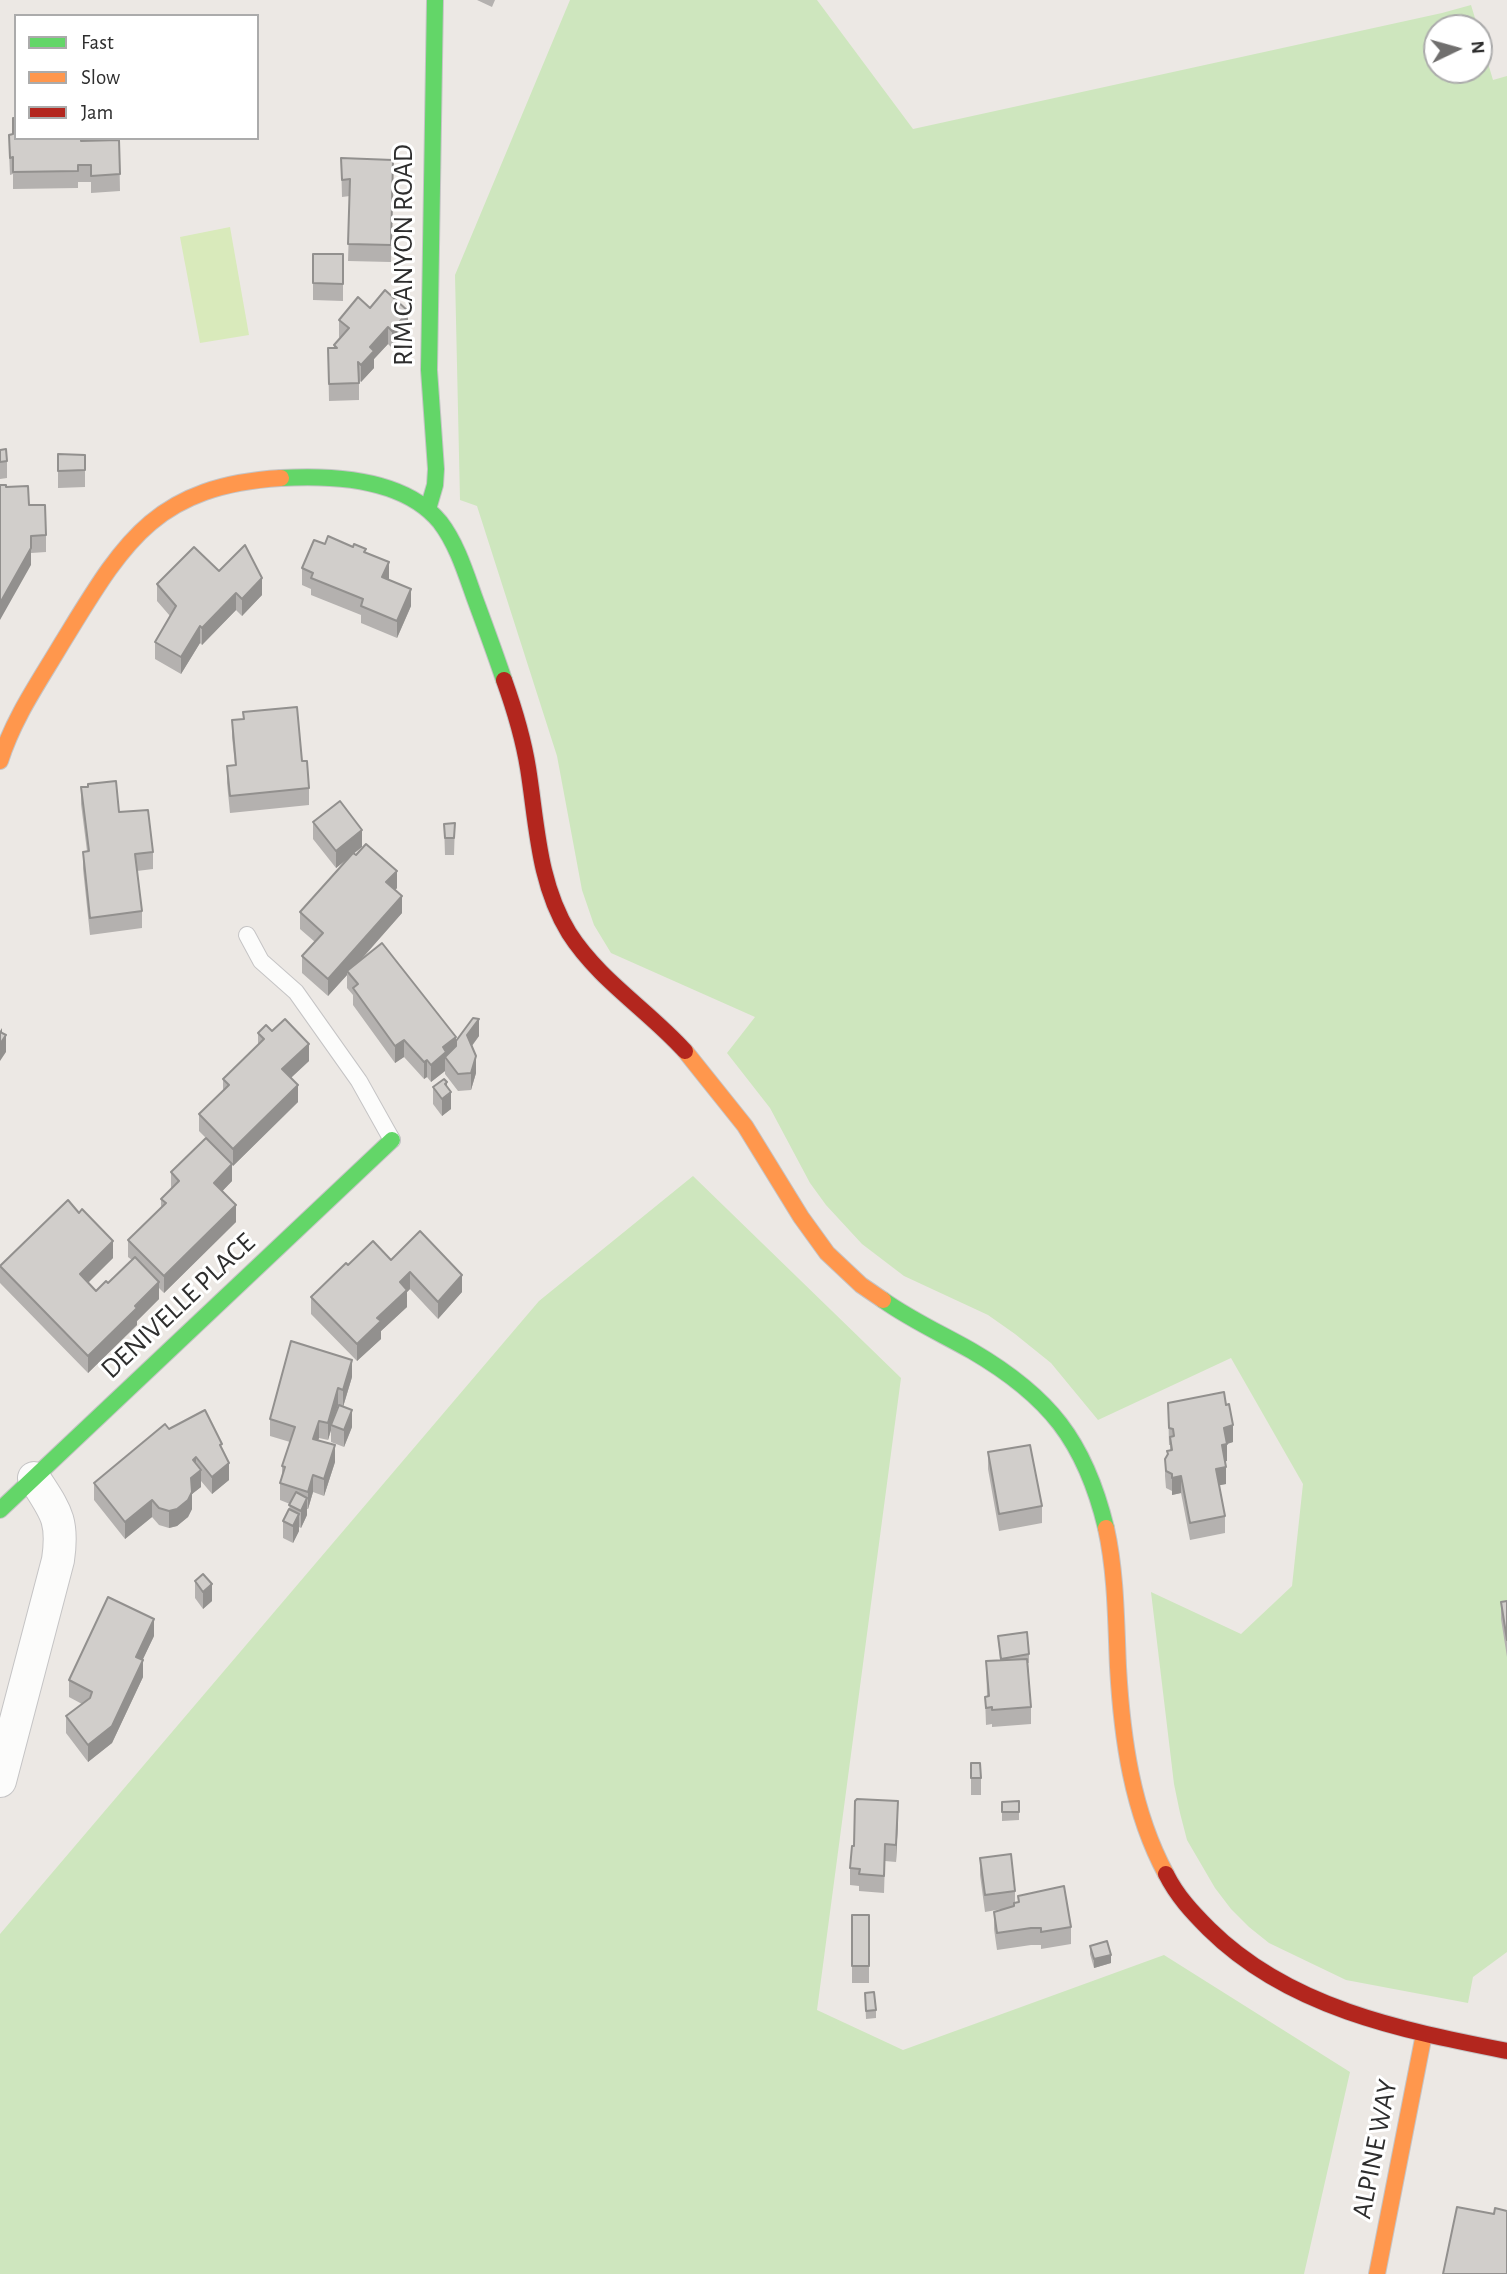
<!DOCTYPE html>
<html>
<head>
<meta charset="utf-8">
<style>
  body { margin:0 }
  #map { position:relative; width:1507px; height:2274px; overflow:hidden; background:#ece8e4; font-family:"Alegreya Sans",sans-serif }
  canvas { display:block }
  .legend { position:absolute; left:14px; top:14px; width:245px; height:126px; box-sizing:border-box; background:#fff; border:2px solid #ababab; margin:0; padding:9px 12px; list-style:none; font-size:21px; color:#2e2e2e }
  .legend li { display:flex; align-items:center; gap:14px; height:35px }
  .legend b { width:35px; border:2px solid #ababab }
  .north { position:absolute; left:1423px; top:14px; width:70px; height:70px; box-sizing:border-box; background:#fff; border:2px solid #ababab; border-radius:50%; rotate:85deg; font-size:19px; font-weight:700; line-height:28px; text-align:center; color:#2e2e2e }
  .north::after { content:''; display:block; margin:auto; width:24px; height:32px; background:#706f6e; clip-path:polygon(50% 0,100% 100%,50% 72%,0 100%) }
</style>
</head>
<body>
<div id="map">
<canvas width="1507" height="2274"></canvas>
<ul class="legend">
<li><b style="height:9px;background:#63d668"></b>Fast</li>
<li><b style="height:9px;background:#ff974d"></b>Slow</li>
<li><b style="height:9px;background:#b3261e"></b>Jam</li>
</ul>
<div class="north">N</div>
</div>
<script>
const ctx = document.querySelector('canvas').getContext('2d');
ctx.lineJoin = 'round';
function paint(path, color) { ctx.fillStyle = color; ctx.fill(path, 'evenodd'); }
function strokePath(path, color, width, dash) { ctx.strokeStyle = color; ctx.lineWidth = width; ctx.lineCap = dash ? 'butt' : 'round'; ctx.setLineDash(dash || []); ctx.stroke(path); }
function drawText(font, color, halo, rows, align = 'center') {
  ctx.font = font + ' "Alegreya Sans",sans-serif'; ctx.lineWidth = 6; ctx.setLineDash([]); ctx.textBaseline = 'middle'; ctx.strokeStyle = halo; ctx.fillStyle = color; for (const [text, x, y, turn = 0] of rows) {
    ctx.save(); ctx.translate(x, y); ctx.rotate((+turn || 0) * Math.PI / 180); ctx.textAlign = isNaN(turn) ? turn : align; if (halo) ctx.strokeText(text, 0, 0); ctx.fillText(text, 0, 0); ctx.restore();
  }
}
const green = new Path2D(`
  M570,0H817L913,129L1442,13L1471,5L1478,28H1437V70H1479V33L1493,80L1507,76V1952L1473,1977L1468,2003L1346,1980L1269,1943L1249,1927L1231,1909L1215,1888L1187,1840L1180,1813L1174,1784L1151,1592L1241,1634L1292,1586L1303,1484L1231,1358L1098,1420L1051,1363L1015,1334L988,1315L904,1276L862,1244L826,1205L810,1183L770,1108L727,1053L755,1017L611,953L594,925L582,890L557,756L477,506L460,500L455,275Z
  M693,1176L901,1378L817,2010L903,2050L1164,1955L1350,2072L1304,2274H0V1934L539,1301Z`);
const pitch = new Path2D(`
  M230,227L249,335L200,343L180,237Z`);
const lane = new Path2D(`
  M247,935L261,961L296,992L359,1081L392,1140`);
const street = new Path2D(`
  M0,1781L58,1560C64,1519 55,1511 34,1478`);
const fast = new Path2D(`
  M281,478C333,475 404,478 440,522C457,544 466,574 475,599C485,626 495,653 504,680
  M428,509L435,485L436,469L429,370L435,0
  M883,1300C911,1320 942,1334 972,1351C1049,1396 1085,1441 1106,1528
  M0,1510L392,1140`);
const slow = new Path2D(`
  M0,761C14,717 39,682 62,643C123,544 153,486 281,478
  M685,1051L745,1126L801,1217L827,1253L861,1285L883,1300
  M1106,1528C1116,1573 1116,1621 1118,1667C1122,1738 1132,1811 1166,1874
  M1377,2274L1424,2034`);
const jam = new Path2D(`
  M504,680C514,708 523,737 528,768C537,824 538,883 569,933C599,980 648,1010 685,1051
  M1166,1874C1177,1896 1192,1912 1209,1929C1289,2008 1401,2030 1507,2051`);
const wall = new Path2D(`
  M477,0H495L492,7Z
  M119,140L120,191L91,193V182H78V188L13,189V174L10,175L9,152L81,141Z
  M341,158L393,177L391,262L348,261L350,196L342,197Z
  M313,254H343V301L313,300Z
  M370,308L408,328L392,348L388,344L374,359V368L361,382L359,380V400L329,401L328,348H334V345L340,338L339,337V320Z
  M0,450L7,461V478L0,479Z
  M58,454L85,455V487L58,488Z
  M6,487L29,505L46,535V552L31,553V565Z
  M325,544L366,553L411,606L397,638L361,623V615L311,595V589L302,585V568Z
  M219,571L262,595L242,616L236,610L202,645L200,643L181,674L155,659V642L170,616L157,601V584Z
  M243,712L302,761L309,788V805L230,813L227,783V766L235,765L232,737V720L243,719Z
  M81,787L119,812L153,852V869L137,871L142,911V928L90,935L83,869V852L87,851L81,804Z
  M313,822L397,888L395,890L402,913L359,962L456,1040L479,1036L472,1046L476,1073L471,1090L458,1091L445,1074V1071L431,1082L427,1077L424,1079L404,1057L395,1063L353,1005V995L347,988V975L328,996L302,973V956L315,942L300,929V912L350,857L336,868L313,839Z
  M455,823L454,855H445L444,824Z
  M272,1031L309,1061L291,1078L298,1102L233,1166L232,1165V1181L222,1191L236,1222L164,1293L159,1288V1299L137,1321V1325L88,1373L0,1283V1266L113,1258L88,1282L96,1291L108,1283L132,1260L128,1257V1240L161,1207V1199L171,1189V1172L206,1138L199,1131V1114L223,1090V1079L258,1045V1033Z
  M433,1087L451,1109L442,1116L433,1104Z
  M391,1260L462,1292L438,1319L410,1289L407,1292V1307L381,1331V1339L357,1361L311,1314V1297L348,1265Z
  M352,1377L343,1407L352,1427L344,1447L331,1442V1430L328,1440L319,1438L318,1440L335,1462L324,1496L313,1492L308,1509H307V1515L301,1528L299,1527V1531L293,1543L283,1538V1521L289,1509L290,1504L280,1500V1483L282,1474V1466L290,1442L270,1436V1419Z
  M1168,1403L1233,1442L1227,1444V1461H1225L1226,1484L1219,1485L1225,1516V1533L1190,1540L1181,1493L1172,1495V1491L1166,1488L1165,1476V1459L1167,1455V1451L1170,1450V1445H1169Z
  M169,1429L222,1450L229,1480L212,1494L201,1481V1487L192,1494V1509L188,1517L177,1526L169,1528L159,1525L152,1517L125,1539L94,1500V1483Z
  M988,1452L1042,1506V1523L999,1531L988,1469Z
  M195,1581L212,1601L203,1609L195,1598Z
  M1507,1601V1657L1501,1619V1602Z
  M154,1636L142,1660L143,1677L112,1743L88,1762L66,1733V1716L82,1704L69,1697V1680Z
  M998,1636L1029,1654V1663H1028L1031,1707V1724L992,1727V1724L986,1725L985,1697L987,1696L986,1661L1000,1660Z
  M971,1763L981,1778V1795H971Z
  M1019,1801V1820L1002,1821V1802Z
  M898,1818L896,1862L885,1861L884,1893L859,1891V1886L850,1885V1868L854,1846Z
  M980,1858L1015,1891V1903L1018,1902V1896L1071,1927V1944L1041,1949V1945H1031L997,1950L994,1929V1912L1002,1909L985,1912L980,1875Z
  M852,1915H869V1983H852Z
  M1090,1946L1111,1963L1094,1968L1090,1954Z
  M865,1993L876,2010V2018L866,2019Z`);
const shadedWall = new Path2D(`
  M408,311V328L392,348V331Z
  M388,327V344L374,359V368L361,382V365L370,347Z
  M31,548V565L0,620V603Z
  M389,562V579L382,594V577Z
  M262,578V595L242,616V599Z
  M411,589V606L397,638V621Z
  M236,593V610L202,645V628Z
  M200,626V643L181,674V657Z
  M362,830V847L336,868V851Z
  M397,871V888L386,900V882Z
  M402,896V913L349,973L347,971V975L328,996V979Z
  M479,1019V1036L467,1052V1035Z
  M2,1028V1041L6,1035V1052L0,1061V1031Z
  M456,1037V1054L445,1057V1071L431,1082V1065L443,1047Z
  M404,1040V1057L395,1063V1046Z
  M309,1044V1061L282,1086V1069Z
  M476,1056V1073L471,1090V1073Z
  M427,1060V1077L424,1079V1062Z
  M447,1082V1096L451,1092V1109L442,1116V1099L445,1084Z
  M298,1085V1102L233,1166V1149Z
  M232,1164V1181L214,1200V1183Z
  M236,1205V1222L164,1293V1276Z
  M113,1241V1258L80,1291V1274Z
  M410,1272V1289L407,1292V1307L381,1331V1339L357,1361V1344L377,1318L400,1282Z
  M462,1275V1292L438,1319V1302Z
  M159,1282V1299L137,1321V1325L88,1373V1356Z
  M352,1360V1377L343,1407V1390Z
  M338,1388V1405L331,1425V1430L328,1440V1423Z
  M352,1410V1427L344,1447V1430Z
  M319,1421V1438L313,1456V1439Z
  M1233,1425V1442L1227,1444V1461L1222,1462V1445L1224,1428Z
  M335,1445V1462L324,1496V1479Z
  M196,1457V1474L201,1470V1487L192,1494V1509L188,1517L177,1526L169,1528V1511L191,1478L193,1460Z
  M229,1463V1480L212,1494V1477Z
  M1226,1467V1484L1216,1486V1469Z
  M313,1475V1492L308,1509V1492Z
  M1181,1476V1493L1172,1495V1478Z
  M307,1498V1515L301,1528V1511Z
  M152,1500V1517L125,1539V1522Z
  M299,1514V1531L293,1543V1526Z
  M212,1584V1601L203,1609V1592Z
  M154,1619V1636L136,1674V1657Z
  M143,1660V1677L112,1743L88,1762V1745Z
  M898,1801V1818L896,1862V1845Z
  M1111,1955V1963L1094,1968V1959Z`);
const building = new Path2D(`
  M13,118H16V138H81V141L119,140L120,174L91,176V165H78V171L13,172V157L10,158L9,135L13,134Z
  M341,158L393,160L391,245L348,244L350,179L342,180Z
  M313,254H343V284L313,283Z
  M385,290L408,311L392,331L388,327L370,347L374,351L361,365L358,362L359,383L329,384L328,348H337L334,345L349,328L339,320L358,297L370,308Z
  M6,449L7,461L0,462V450Z
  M58,454L85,455V470L58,471Z
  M0,485H6V487L28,486L29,505H45L46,535L31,536V548L0,603Z
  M328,536L353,547L354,544L366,549L364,552L389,562L382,577L411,589L397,621L361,606L363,599L311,578L313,573L302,568L314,540L325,544Z
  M245,545L262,578L242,599L236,593L202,628L200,626L181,657L155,642L176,606L157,584L194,547L219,571Z
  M297,707L302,761H307L309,788L230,796L227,766L236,765L232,720L244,719L243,712Z
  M116,781L119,812L148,810L153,852L135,854L142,911L90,918L83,852L89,851L81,787H88V784Z
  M340,801L362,830L336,851L313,822Z
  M455,823L454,838H445L444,824Z
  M366,844L397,871L386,882L402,896L328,979L302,956L323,933L300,912L353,853L356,855Z
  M382,943L456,1037L443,1047L446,1052L431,1065L427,1060L424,1062L404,1040L395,1046L353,988L358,984L347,971Z
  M473,1018L479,1019L467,1035L476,1056L471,1073L458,1074L445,1057L456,1046V1041Z
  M285,1019L309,1044L282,1069L298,1085L233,1149L199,1114L229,1085L223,1079L264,1039L258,1033L266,1025L272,1031Z
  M0,1032L6,1035L0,1044Z
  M444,1079L447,1082L445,1084L451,1092L442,1099L433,1087Z
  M206,1138L232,1164L214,1183L236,1205L164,1276L128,1240L166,1203L161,1199L179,1181L171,1172Z
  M68,1200L79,1213L82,1209L113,1241L80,1274L96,1291L106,1281L108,1283L135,1257L159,1282L135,1306L137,1308L88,1356L0,1266Z
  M420,1231L462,1275L438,1302L410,1272L400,1282L407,1290L377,1318L381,1321L357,1344L311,1297L346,1263L348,1265L373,1241L391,1260Z
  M291,1341L352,1360L343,1390L338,1388L328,1423L319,1421L313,1439L335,1445L324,1479L313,1475L308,1492L280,1483L285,1467L282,1466L295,1427L270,1419Z
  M1224,1392L1226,1405L1229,1404L1233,1425L1224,1428L1227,1444L1222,1445L1226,1467L1216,1469L1225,1516L1190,1523L1181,1476L1172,1478V1474L1166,1471L1165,1459L1168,1454L1167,1451L1172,1450L1170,1437L1174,1436L1173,1429L1169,1428L1168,1403Z
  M339,1405L352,1410L344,1430L331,1425Z
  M205,1410L222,1444L220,1445L229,1463L212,1477L196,1457L193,1460L201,1470L191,1478L192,1492L188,1500L177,1509L169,1511L159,1508L152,1500L125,1522L94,1483L165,1424L169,1429Z
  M1030,1445L1042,1506L999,1514L988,1452Z
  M296,1492L307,1498L301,1511L289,1505Z
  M289,1509L299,1514L293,1526L283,1521Z
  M203,1574L212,1584L203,1592L195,1581Z
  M108,1597L154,1619L136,1657L143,1660L112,1726L88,1745L66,1716L90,1698L92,1692L69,1680Z
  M1507,1601V1640L1501,1602Z
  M1027,1632L1029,1654L1001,1659L998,1636Z
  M1027,1659L1031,1707L992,1710V1707L986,1708L985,1697L989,1696L986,1661Z
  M971,1763H980L981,1778H971Z
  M857,1799L898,1801L896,1845L885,1844L884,1876L859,1874L860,1869L850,1868L852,1846H854L855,1801Z
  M1019,1801V1812H1002V1802Z
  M1011,1854L1015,1891L985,1895L980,1858Z
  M1064,1886L1071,1927L1041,1932V1928H1031L997,1933L994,1912L1014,1906V1903L1019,1902L1018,1896Z
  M852,1915H869V1966H852Z
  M1107,1941L1111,1955L1094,1959L1090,1946Z
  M874,1992L876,2010L866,2011L865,1993Z
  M1457,2207L1494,2214L1495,2208L1507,2211V2274H1443Z`);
const streetNames = [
  ["RIM CANYON ROAD",404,255,-90],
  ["DENIVELLE PLACE",178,1306,-43],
  ["ALPINE WAY",1375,2149,-79]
];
paint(green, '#cee6be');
paint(pitch, '#d9eabb');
strokePath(lane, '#c5c4c5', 18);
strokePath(street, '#c5c4c5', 34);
strokePath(fast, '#c5c4c5', 18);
strokePath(slow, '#c5c4c5', 18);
strokePath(jam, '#c5c4c5', 18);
strokePath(lane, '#fcfcfb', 16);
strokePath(street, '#fcfcfb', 32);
strokePath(fast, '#63d668', 16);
strokePath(slow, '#ff974d', 16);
strokePath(jam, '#b3261e', 16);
paint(wall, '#b4b1af');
paint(shadedWall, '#92908e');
paint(building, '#d1cecb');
strokePath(building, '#92908e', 2);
drawText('28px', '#2e2e2e', '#fff', streetNames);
</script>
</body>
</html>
